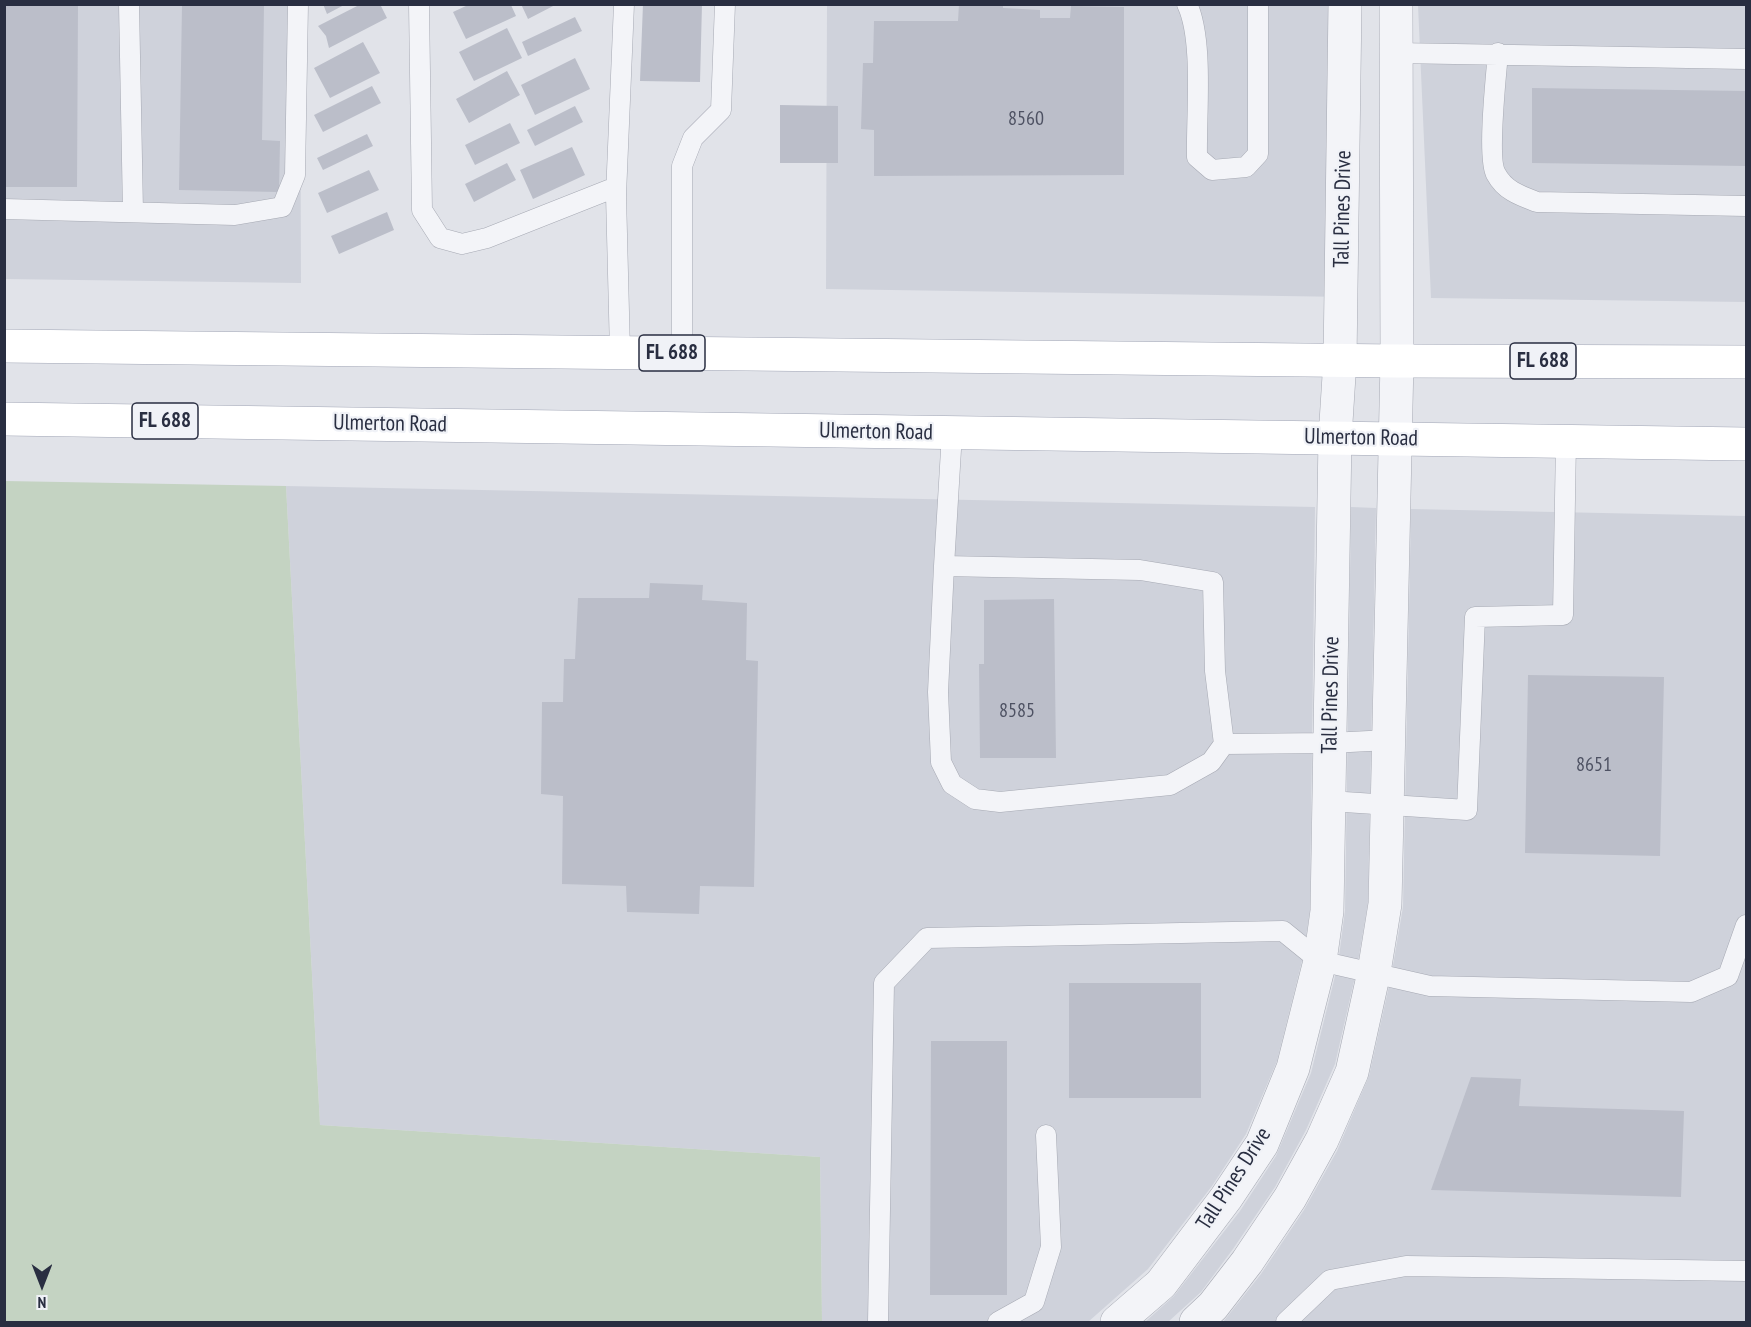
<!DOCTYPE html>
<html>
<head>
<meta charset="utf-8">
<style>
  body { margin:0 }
  #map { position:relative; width:1751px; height:1327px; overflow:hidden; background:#e1e3e9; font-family:"PT Sans Narrow",sans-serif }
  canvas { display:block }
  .frame { position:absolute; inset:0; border:6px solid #292e41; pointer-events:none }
  .north { position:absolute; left:12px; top:1255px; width:60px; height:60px; -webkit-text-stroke:4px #f0f2f7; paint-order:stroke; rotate:180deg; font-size:16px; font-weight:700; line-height:24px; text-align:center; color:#292e41 }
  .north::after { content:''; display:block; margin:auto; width:21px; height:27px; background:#292e41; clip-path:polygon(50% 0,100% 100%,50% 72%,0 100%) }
</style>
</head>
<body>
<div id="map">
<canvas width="1751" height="1327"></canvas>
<div class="frame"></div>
<div class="north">N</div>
</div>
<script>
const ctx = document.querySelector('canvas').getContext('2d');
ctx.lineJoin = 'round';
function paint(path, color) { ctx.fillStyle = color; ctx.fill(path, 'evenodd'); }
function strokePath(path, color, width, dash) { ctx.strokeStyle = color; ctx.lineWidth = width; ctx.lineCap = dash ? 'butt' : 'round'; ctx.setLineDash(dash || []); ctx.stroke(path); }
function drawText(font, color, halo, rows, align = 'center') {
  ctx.font = font + ' "PT Sans Narrow",sans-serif'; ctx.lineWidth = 4.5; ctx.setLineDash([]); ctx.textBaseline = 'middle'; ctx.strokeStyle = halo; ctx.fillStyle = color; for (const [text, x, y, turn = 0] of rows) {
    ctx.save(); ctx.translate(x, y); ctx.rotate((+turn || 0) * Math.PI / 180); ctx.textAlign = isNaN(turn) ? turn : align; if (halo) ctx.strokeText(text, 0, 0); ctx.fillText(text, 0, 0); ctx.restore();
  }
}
const built = new Path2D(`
  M5,5H300L301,283L5,279Z
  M827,5H1353L1348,297L826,289Z
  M1418,5H1746V302L1431,298Z
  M286,486L1315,507L1310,910L1303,957L1277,1061L1246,1134L1212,1186L1148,1269L1088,1322H822L820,1157L320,1125Z
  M1351,507L1376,508L1368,902L1357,968L1335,1064L1306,1130L1275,1187L1233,1249L1201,1292L1168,1322H1145L1174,1296L1240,1211L1276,1156L1311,1073L1338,964L1345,911Z
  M1411,509L1746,516V1322H1223L1261,1274L1304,1210L1337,1151L1369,1076L1391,977L1403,907Z`);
const green = new Path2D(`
  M5,481L286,486L320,1125L820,1157L822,1322H5Z`);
const building = new Path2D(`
  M323,4H346L327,14Z
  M361,4H380L387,18L329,48L326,36L318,26Z
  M521,4H557L528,19Z
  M643,4H702L700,82L640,81Z
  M959,4H1003V8L1040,10V18H1070L1071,6L1124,7V175L874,176V130L861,129L863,63H873L874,21H958Z
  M4,5H78L77,187H4Z
  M182,5H264L262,140L280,141L279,192L179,190Z
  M468,5H511L516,16L466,39L453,12Z
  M575,17L582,31L528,56L522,42Z
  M507,28L522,58L474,81L459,52Z
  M363,42L380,73L330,98L314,68Z
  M575,58L590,89L535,115L521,85Z
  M507,71L520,95L469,123L456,99Z
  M372,86L381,103L323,132L314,115Z
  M1532,88L1746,91V166L1532,163Z
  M780,105L838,106V163H780Z
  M575,106L583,122L535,146L527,130Z
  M510,123L520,143L475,165L465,145Z
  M367,134L373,146L323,170L317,158Z
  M572,147L585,175L533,199L520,170Z
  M507,163L516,180L474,202L465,184Z
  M369,170L379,190L327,213L318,193Z
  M387,212L394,230L339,254L331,236Z
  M650,583L703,585L702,600L747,603L746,660L758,661L754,887L700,886L699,914L627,912L626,886L562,884L563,796L541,794L542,702H563L564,659H575L578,598H649Z
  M1054,599L1056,758H980L979,664H984V600Z
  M1528,675L1664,677L1660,856L1525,853Z
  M1069,983H1201V1098H1069Z
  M931,1041H1007V1295H930Z
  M1471,1077L1521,1079L1519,1106L1684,1111L1681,1197L1431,1190Z`);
const service = new Path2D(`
  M129,4L133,212
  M419,4L422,210L440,238L462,244L487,238L616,187
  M1187,4C1204,40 1196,115 1197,157L1212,170L1246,167L1258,154V4
  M1396,53L1746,59
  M1498,53C1496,76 1487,159 1496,174C1505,191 1521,196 1537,202L1746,206
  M4,209L235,215L282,207L295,175L298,4
  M620,352L616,195L624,4
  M682,353V166L693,138L721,110L725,4
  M944,566L938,692L941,762L952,784L975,799L1000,802L1170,785L1211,762L1224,744L1215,671L1213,582L1140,570L944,566L952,433
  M1224,744L1330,743L1389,740
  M1329,801L1467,810L1475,617L1563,615L1566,441
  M878,1322L884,983L927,938L1283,931L1320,961L1430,986L1691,992L1728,976L1746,925
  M998,1322L1034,1302L1051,1247L1046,1135
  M1286,1322L1330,1280L1406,1266L1746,1271`);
const minor = new Path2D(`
  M1117,1322L1161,1284L1226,1198L1262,1144L1293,1068L1320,961L1327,911L1335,438L1340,360L1345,4
  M1196,1322L1213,1306L1247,1262L1290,1198L1322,1140L1352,1072L1374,972L1385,904L1397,361L1396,4`);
const primary = new Path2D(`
  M4,346L1397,361L1746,362
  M4,419L1746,444`);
const numberNames = [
  ["8560",1026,119],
  ["8585",1017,711],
  ["8651",1594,765]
];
const shields = [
  [672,353,66],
  [1543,361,66],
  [165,421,66]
];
const shieldNames = [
  ["FL 688",672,353],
  ["FL 688",1543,361],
  ["FL 688",165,421]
];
const streetNames = [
  ["Tall Pines Drive",1343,209,-89],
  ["Ulmerton Road",390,424,1],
  ["Ulmerton Road",876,432,1],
  ["Ulmerton Road",1361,438,1],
  ["Tall Pines Drive",1331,695,-89],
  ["Tall Pines Drive",1234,1179,-57]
];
paint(built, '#cfd2db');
paint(green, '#c4d3c2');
paint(building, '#bbbec9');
strokePath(service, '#a6a9b3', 21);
strokePath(minor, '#a6a9b3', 34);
strokePath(primary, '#a0a5b5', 34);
strokePath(service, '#f3f4f8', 20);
strokePath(minor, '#f3f4f8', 33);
strokePath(primary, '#fff', 33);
drawText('20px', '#4e5263', null, numberNames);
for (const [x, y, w] of shields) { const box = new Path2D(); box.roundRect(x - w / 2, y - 18, w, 36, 4.5); ctx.fillStyle = '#f0f2f7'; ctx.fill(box); strokePath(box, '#292e41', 1.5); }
drawText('bold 21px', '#292e41', null, shieldNames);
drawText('22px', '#292e41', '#f0f2f7', streetNames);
</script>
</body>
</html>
